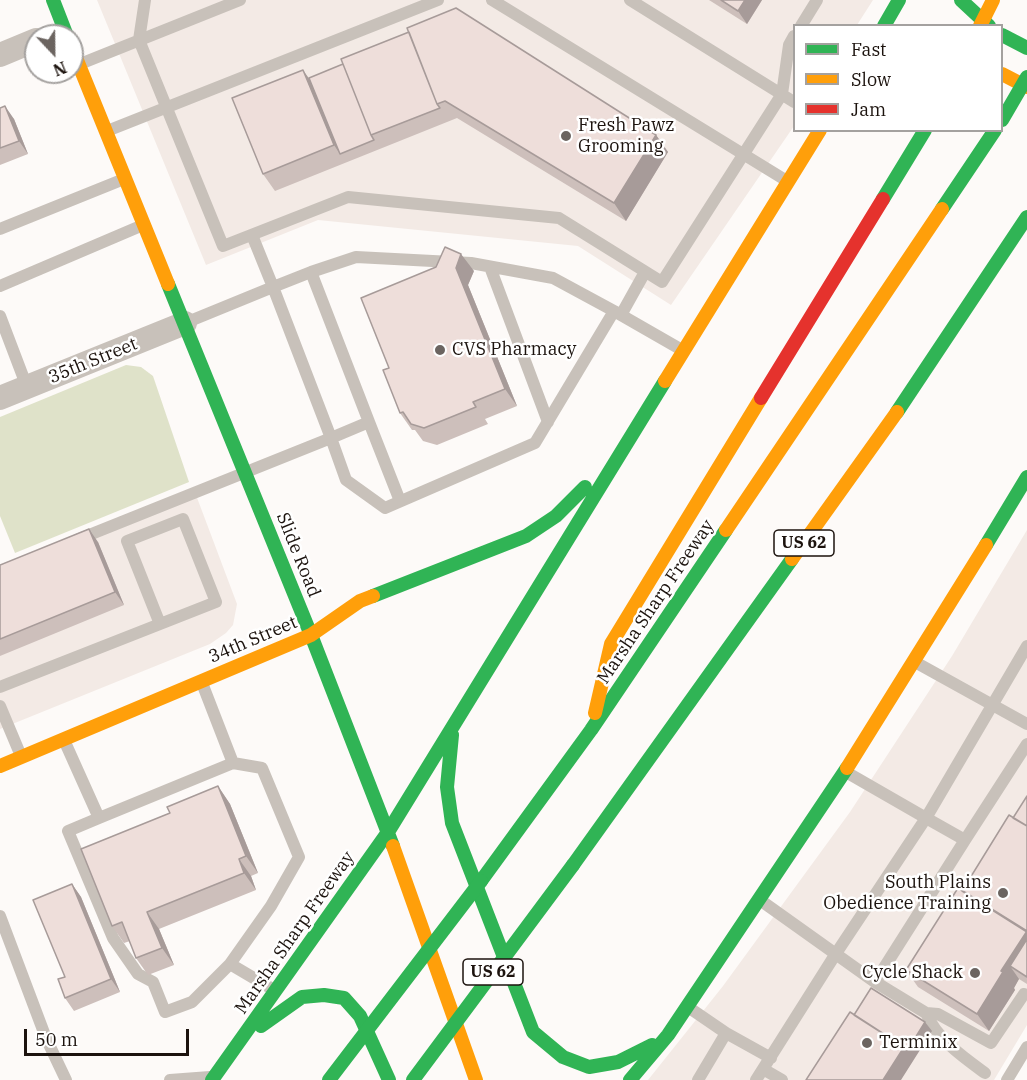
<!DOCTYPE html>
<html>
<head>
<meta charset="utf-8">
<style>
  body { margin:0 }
  #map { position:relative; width:1027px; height:1080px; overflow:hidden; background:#fdfaf8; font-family:"IBM Plex Serif",serif }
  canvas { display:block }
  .legend { position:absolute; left:793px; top:24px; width:210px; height:108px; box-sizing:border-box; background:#fff; border:2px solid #a4a19f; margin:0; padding:8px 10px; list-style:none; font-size:18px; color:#1c130e }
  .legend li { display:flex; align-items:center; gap:12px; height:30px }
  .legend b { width:30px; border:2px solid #a4a19f }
  .north { position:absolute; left:24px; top:24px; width:60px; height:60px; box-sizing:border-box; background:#fff; border:2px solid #a4a19f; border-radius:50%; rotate:158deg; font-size:16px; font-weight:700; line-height:24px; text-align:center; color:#1c130e }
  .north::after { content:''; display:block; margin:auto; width:21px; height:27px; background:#6b6460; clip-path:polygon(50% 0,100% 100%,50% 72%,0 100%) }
  .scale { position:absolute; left:24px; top:1029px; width:165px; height:27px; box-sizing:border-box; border:3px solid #1c130e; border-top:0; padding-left:8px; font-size:18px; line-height:21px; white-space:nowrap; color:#1c130e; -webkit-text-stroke:4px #fff; paint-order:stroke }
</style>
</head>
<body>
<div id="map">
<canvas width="1027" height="1080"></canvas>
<ul class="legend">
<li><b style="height:8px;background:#30b455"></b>Fast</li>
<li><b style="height:8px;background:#ff9f0a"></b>Slow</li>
<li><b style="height:8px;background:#e5322d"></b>Jam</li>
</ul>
<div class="north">N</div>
<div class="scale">50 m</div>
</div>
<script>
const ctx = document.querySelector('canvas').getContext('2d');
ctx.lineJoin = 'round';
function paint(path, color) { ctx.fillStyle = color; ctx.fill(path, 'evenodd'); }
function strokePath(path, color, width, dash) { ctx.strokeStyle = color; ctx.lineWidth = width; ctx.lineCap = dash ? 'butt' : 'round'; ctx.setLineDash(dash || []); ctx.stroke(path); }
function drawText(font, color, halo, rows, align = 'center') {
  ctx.font = font + ' "IBM Plex Serif",serif'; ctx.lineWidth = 5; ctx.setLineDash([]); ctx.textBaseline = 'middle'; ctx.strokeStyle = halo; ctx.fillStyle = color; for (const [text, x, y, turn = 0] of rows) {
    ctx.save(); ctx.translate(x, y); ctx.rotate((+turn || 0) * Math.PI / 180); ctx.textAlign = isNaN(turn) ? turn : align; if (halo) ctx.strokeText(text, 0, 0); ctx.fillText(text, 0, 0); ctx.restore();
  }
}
const built = new Path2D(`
  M97,0H873L857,25L794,26V126L671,305L578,246L318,220L206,265Z
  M196,495L237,604L233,625L226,633L210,644L0,729V575Z
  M1027,530V1025L994,1080H648L723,986L850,812L952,656Z`);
const green = new Path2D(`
  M126,365L141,367L153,376L189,482L15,553L0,516V417Z`);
const lane = new Path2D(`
  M145,0L139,40L223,246L348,197L559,218L662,282L782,94L789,45L794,36
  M492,0L787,181
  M630,0L794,102
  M801,26L817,0
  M80,64L240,0
  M107,131L438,0
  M0,229L124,179
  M490,267L548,422
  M311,272L356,257L471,263L553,278L614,311
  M0,286L143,225
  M621,315L645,272
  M0,316L27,387
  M185,323L273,287L252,235
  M369,422L400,501
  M79,539L331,438L273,287L311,272L369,422L331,438L346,480L385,508L535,443L614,311L682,350
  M915,662L1027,724
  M0,687L216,602L183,519L127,541L160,624
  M0,706L21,756
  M64,740L99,818L233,763L202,683
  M233,763L262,768L299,857L271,906L230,964L274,990
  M99,818L68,831L113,938L138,974L153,982L165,1012L192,1002L230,964
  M965,840L1027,744
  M760,900L875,982
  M0,916L46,1038L66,1080
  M1024,994L991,1043L938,1014L926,1013L875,982L965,840L926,818L1027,646
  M688,1007L726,1033L698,1080
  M926,1013C937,1039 963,1057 985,1073
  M726,1033L771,1058
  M763,1069L782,1080
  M170,1080L210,1077
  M756,1080L835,955L926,818L846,772
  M1007,1080L1027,1047`);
const street = new Path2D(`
  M0,55L36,40
  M0,398L185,323`);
const fast = new Path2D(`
  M53,0L67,36
  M961,0L989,26
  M884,26L899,0
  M1002,35L1027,48
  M883,199L925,130
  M942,209L995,130
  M168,284L311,635L393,846
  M897,412L1027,217
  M986,545L1027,477
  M373,596L526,536L556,516L585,487
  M452,735L447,787L452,823L533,1032L563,1057L589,1067L618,1062L652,1045
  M573,865L792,559
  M481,881L591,730L726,530
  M261,1026L302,997L324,995L344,998L360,1016L389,1080
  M212,1080L388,832L665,381
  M630,1080L668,1035L847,768`);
const slow = new Path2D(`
  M72,48L168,284
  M1002,74L1027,87
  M665,381L820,130
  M726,530L942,209
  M792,559L897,412
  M595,713L611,644L761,398
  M0,766L311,635L360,601L373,596
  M847,768L986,545
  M393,846L476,1080`);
const jam = new Path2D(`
  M761,398L883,199`);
const fastBridge = new Path2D(`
  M1002,120L1027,77
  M329,1080L481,881
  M413,1080L573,865`);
const slowBridge = new Path2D(`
  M980,26L993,0`);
const wall = new Path2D(`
  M709,0H762L747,24Z
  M309,78L656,135L668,152L626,221L457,118L275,191L263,174Z
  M0,108L14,119L28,154L0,165Z
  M474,271L468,285L517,406L485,419L488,424L437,445L423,441L415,430H412L400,413L389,368Z
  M98,542L124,605L0,656V565Z
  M218,786L230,804L258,873L251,876L256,890L159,929L174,965L148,975L136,958L130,941L124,943L112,926L170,813Z
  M1027,796V984L1019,979L1014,988L1015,990L989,1031L918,987L906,970L1013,818Z
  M72,884L81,897L120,992L74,1011L65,998V977Z`);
const shadedWall = new Path2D(`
  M745,0H762L747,24L738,11Z
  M303,70L315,87L340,154L334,145Z
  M5,106L14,119L28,154L19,141Z
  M656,135L668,152L626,221L614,203Z
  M461,254L474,271L468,285L517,406L505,389L456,268Z
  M89,529L98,542L124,605L115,592Z
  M218,786L230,804L258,873L246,856Z
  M239,859L251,876L256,890L244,873Z
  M72,884L81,897L120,992L111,979Z
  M147,912L159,929L174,965L162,948Z
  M1027,931V967L1010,966L1019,979L1014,988L1015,990L989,1031L977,1014L1001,971Z
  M925,1022L932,1031L901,1080H883L904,1047Z`);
const building = new Path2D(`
  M721,0H745L738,11Z
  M456,8L656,135L614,203L445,101L437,104L407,28Z
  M409,32L437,104L440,108L371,135L341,59Z
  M343,64L371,135L374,140L340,154L309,78Z
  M303,70L334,145L263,174L232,98Z
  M5,106L19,141L0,148V108Z
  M445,247L461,254L456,268L505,389L473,402L476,407L424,428L411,424L403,412L400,413L383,370L389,368L361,298L436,267Z
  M89,529L115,592L0,639V565Z
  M218,786L246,856L239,859L244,873L147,912L162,948L136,958L122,922L112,926L81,849L170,813L167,807Z
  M1027,796V826L1013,818Z
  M1009,815L1027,826V932L962,891Z
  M72,884L111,979L65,998L58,979L65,977L33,900Z
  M958,888L1027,931L1001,971L1003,972L977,1014L906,970Z
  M1027,939V977L1010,966Z
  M871,988L925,1022L907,1051L904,1047L854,1015Z
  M850,1012L904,1047L883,1080H806Z`);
const markers = [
  [566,136,6,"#6b6460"],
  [440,350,6,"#6b6460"],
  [1003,893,6,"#6b6460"],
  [975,973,6,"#6b6460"],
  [867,1043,6,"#6b6460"]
];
const shields = [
  [804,543,60],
  [493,972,60]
];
const shieldNames = [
  ["US 62",804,543],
  ["US 62",493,972]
];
const poiNames = [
  ["Fresh Pawz",578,126],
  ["Grooming",578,147],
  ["CVS Pharmacy",452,350],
  ["South Plains",991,883,"right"],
  ["Obedience Training",991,904,"right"],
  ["Cycle Shack",963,973,"right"],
  ["Terminix",879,1043]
];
const streetNames = [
  ["35th Street",93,361,-22],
  ["Slide Road",298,555,68],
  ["Marsha Sharp Freeway",656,602,-56],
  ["34th Street",253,640,-23],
  ["Marsha Sharp Freeway",295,933,-55]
];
paint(built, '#f3eae5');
paint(green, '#dfe2c9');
strokePath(lane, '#c8c1ba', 12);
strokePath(street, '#c8c1ba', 24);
strokePath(fast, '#30b455', 14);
strokePath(slow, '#ff9f0a', 14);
strokePath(jam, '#e5322d', 14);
strokePath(fastBridge, '#30b455', 14);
strokePath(slowBridge, '#ff9f0a', 14);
paint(wall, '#cdbfbb');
paint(shadedWall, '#a79b99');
paint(building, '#eededa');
strokePath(building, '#a79b99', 1.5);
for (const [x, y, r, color] of markers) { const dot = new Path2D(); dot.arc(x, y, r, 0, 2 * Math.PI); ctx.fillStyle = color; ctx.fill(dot); strokePath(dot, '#fff', 2); }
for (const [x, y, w] of shields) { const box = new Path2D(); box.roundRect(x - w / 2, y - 13, w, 26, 4.5); ctx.fillStyle = '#fff'; ctx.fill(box); strokePath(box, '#1c130e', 1.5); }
drawText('bold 16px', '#1c130e', null, shieldNames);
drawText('18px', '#1c130e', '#fff', poiNames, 'left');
drawText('18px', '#1c130e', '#fff', streetNames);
</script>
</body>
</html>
